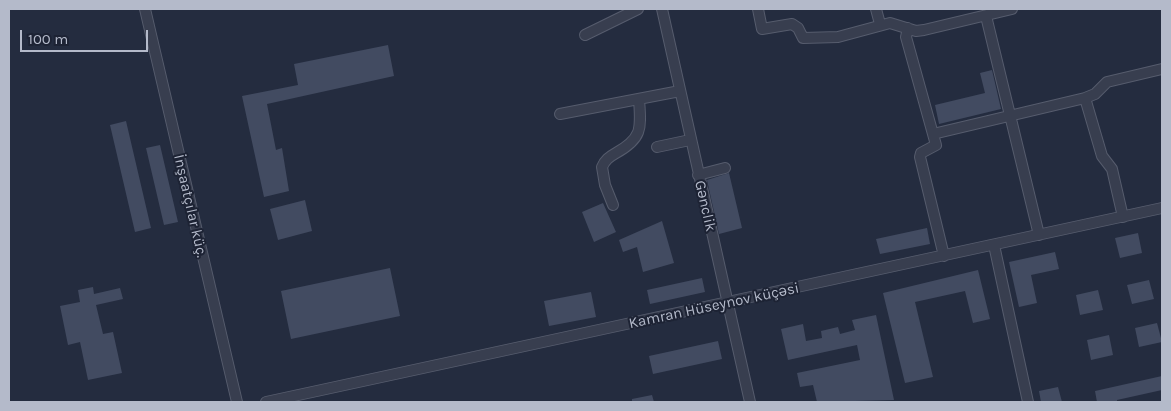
<!DOCTYPE html>
<html>
<head>
<meta charset="utf-8">
<style>
  body { margin:0 }
  #map { position:relative; width:1171px; height:411px; overflow:hidden; background:#242c3f; font-family:Karla,sans-serif }
  canvas { display:block }
  .frame { position:absolute; inset:0; border:10px solid #b4baca; pointer-events:none }
  .scale { position:absolute; left:20px; top:30px; width:128px; height:22px; box-sizing:border-box; border:2px solid #b4baca; border-top:0; padding-left:6px; font-size:15px; line-height:18px; white-space:nowrap; color:#b4baca; -webkit-text-stroke:4px #1d2334; paint-order:stroke }
</style>
</head>
<body>
<div id="map">
<canvas width="1171" height="411"></canvas>
<div class="frame"></div>
<div class="scale">100 m</div>
</div>
<script>
const ctx = document.querySelector('canvas').getContext('2d');
ctx.lineJoin = 'round';
function paint(path, color) { ctx.fillStyle = color; ctx.fill(path, 'evenodd'); }
function strokePath(path, color, width, dash) { ctx.strokeStyle = color; ctx.lineWidth = width; ctx.lineCap = dash ? 'butt' : 'round'; ctx.setLineDash(dash || []); ctx.stroke(path); }
function drawText(font, color, halo, rows, align = 'center') {
  ctx.font = font + ' Karla,sans-serif'; ctx.lineWidth = 4; ctx.setLineDash([]); ctx.textBaseline = 'middle'; ctx.strokeStyle = halo; ctx.fillStyle = color; for (const [text, x, y, turn = 0] of rows) {
    ctx.save(); ctx.translate(x, y); ctx.rotate((+turn || 0) * Math.PI / 180); ctx.textAlign = isNaN(turn) ? turn : align; if (halo) ctx.strokeText(text, 0, 0); ctx.fillText(text, 0, 0); ctx.restore();
  }
}
const building = new Path2D(`
  M388,45L394,76L267,104L276,150L282,148L289,191L264,197L242,96L298,85L294,64Z
  M992,70L1001,109L939,124L935,105L985,93L980,73Z
  M126,121L151,228L135,232L110,125Z
  M160,145L178,222L164,225L146,148Z
  M729,173L742,228L719,234L707,180Z
  M305,200L312,231L278,240L270,209Z
  M603,203L616,232L594,242L582,212Z
  M662,221L674,263L643,272L637,247L623,252L619,240Z
  M927,228L930,244L880,254L876,239Z
  M1138,233L1142,253L1120,258L1115,238Z
  M1055,252L1059,269L1031,275L1037,303L1019,307L1009,262Z
  M390,268L400,316L291,339L281,291Z
  M978,270L990,319L973,323L965,291L915,302L933,377L905,383L883,293Z
  M702,278L705,292L650,304L647,290Z
  M1149,280L1154,299L1132,304L1127,285Z
  M93,287L94,294L120,288L123,299L96,305L103,334L113,332L122,373L88,380L80,342L68,345L60,306L80,302L78,290Z
  M1098,290L1103,310L1080,315L1076,295Z
  M591,292L596,317L549,326L544,301Z
  M876,315L894,400L817,402L813,385L800,387L797,373L860,360L857,345L788,360L781,329L803,324L806,341L822,338L821,331L838,327L840,334L855,330L852,320Z
  M1157,323L1162,342L1139,347L1135,328Z
  M1109,335L1113,355L1091,360L1087,340Z
  M718,341L722,359L653,374L649,356Z
  M1162,376V390L1117,400V402H1097L1095,391Z
  M1058,387L1062,402H1041L1039,391Z
  M652,395L654,402H632V399Z`);
const street = new Path2D(`
  M145,9L237,402
  M662,9L750,402
  M758,9L762,29L792,24L798,28L803,38L838,37L890,23L916,31L924,30L1012,9
  M876,9L880,24
  M986,16L1039,235
  M908,28L906,37L936,145L921,153L920,157L944,256
  M585,35L638,9
  M1085,98L1102,156L1112,169L1123,217
  M560,114L680,91
  M933,134L1085,98L1095,94L1107,82L1162,69
  M657,147L690,140
  M698,175L725,168
  M613,205L605,185L602,167C605,160 609,157 616,153C643,138 641,128 639,99
  M994,245L1028,402
  M266,402L1162,208`);
const streetNames = [
  ["İnşaatçılar küç.",190,206,77],
  ["Gənclik",705,206,77],
  ["Kamran Hüseynov küçəsi",714,306,-12]
];
paint(building, '#424b61');
strokePath(street, '#565c6d', 12);
strokePath(street, '#383e4f', 10);
drawText('15px', '#b4baca', '#1d2334', streetNames);
</script>
</body>
</html>
